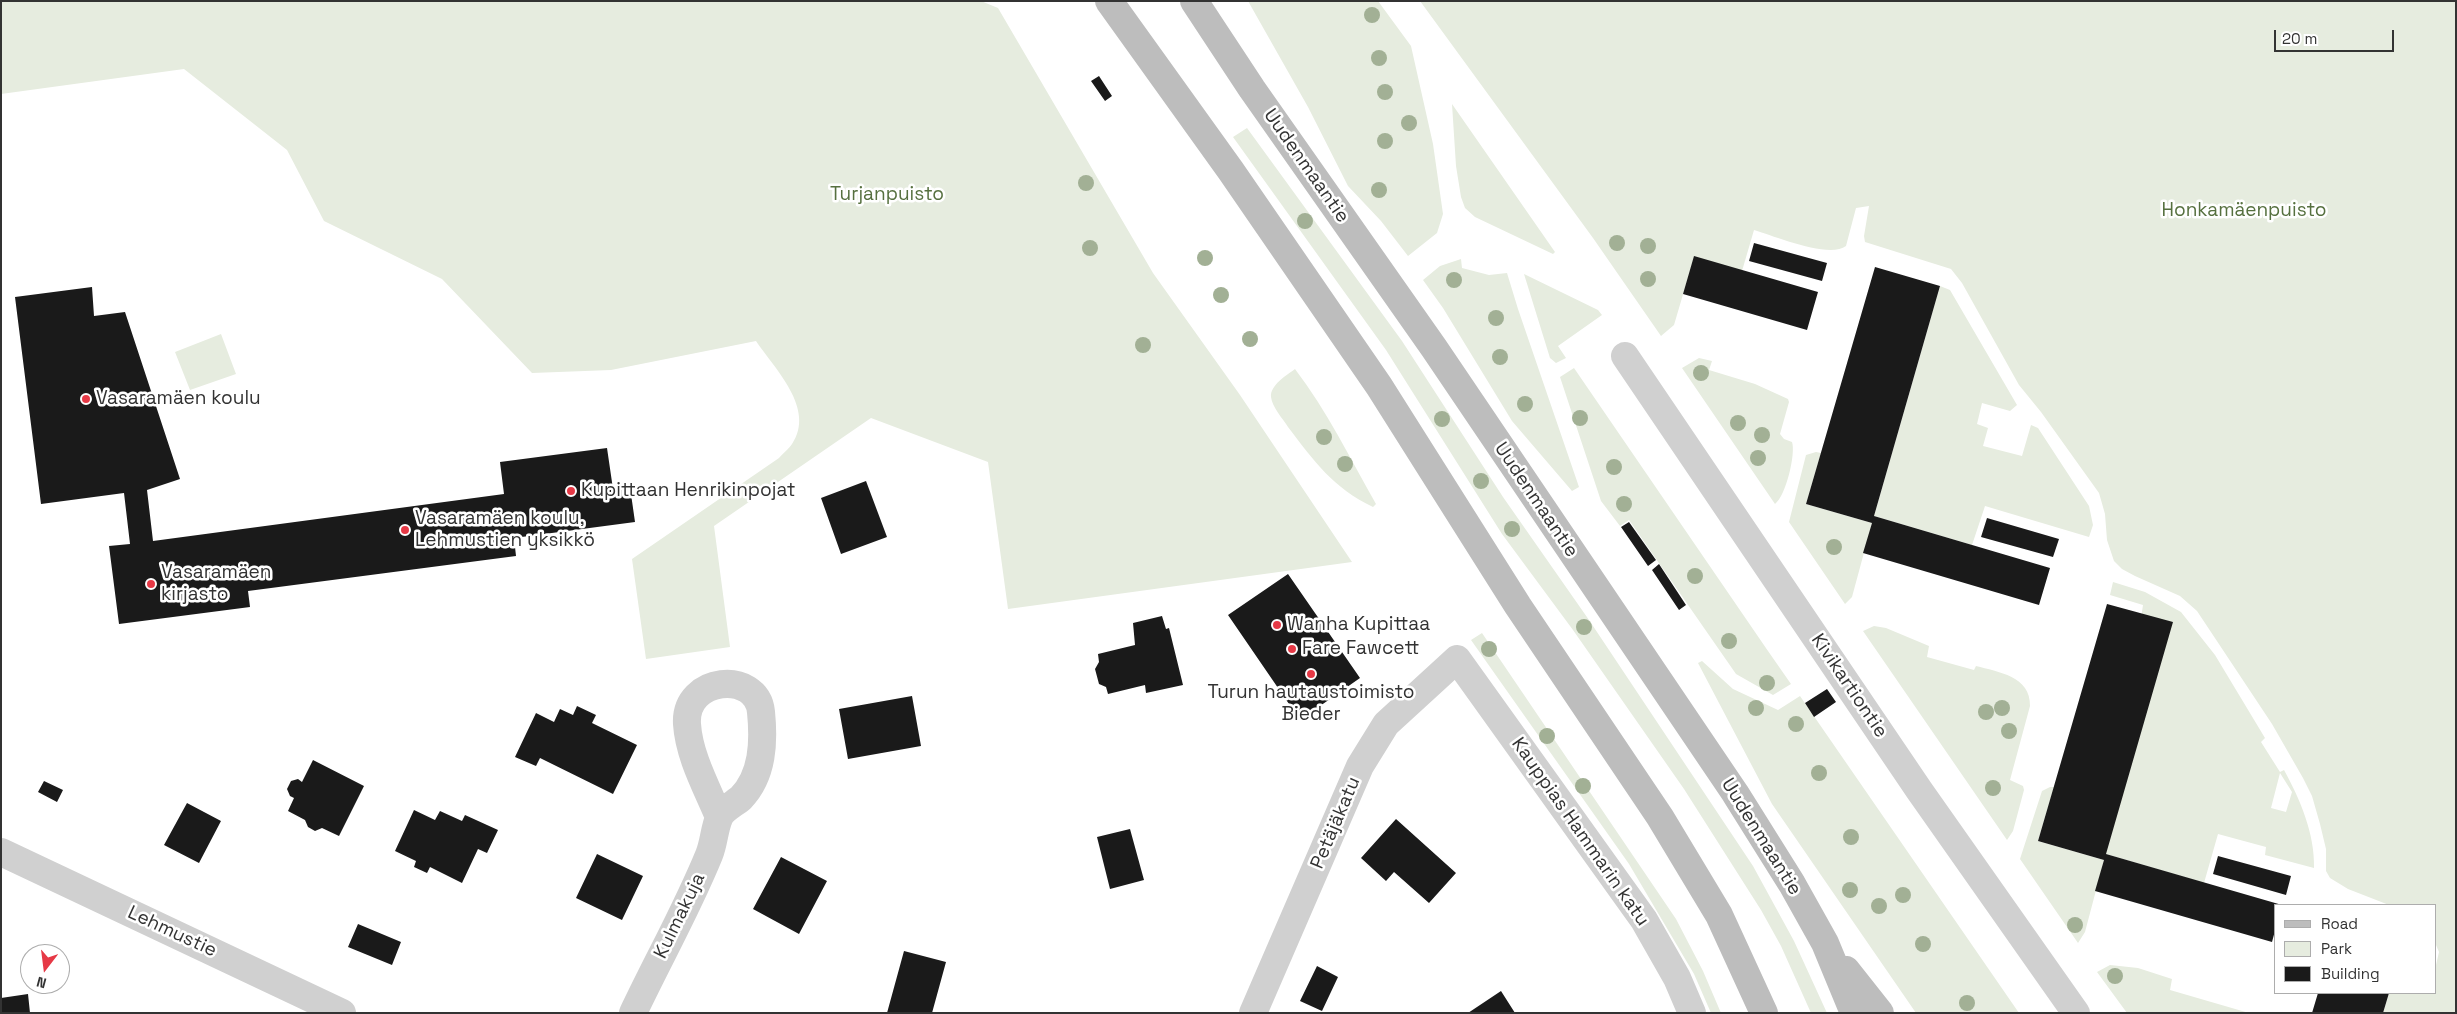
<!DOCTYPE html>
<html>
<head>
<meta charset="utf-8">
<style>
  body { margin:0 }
  #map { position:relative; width:2457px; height:1014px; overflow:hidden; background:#fff; font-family:"Space Grotesk",sans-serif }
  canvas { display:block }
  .frame { position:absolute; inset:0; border:2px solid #333; pointer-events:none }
  .legend { position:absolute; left:2274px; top:904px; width:162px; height:90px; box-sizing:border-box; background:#fff; border:1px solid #adadad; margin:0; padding:6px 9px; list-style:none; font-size:15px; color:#333 }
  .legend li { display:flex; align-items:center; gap:10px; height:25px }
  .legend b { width:25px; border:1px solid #adadad }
  .north { position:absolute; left:20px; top:944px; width:50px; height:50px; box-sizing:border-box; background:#fff; border:1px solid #adadad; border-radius:50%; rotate:195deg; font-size:14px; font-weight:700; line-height:20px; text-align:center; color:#333 }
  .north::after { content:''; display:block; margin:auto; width:18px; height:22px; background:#e63946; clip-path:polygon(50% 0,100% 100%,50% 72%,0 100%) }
  .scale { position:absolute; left:2274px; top:30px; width:120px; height:22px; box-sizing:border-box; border:2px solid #333; border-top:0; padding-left:6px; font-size:15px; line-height:18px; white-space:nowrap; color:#333; -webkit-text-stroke:4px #fff; paint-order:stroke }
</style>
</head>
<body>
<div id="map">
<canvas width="2457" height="1014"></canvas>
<div class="frame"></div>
<ul class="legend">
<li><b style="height:6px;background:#bdbdbd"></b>Road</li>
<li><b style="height:14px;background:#e6ecdf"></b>Park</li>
<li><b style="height:14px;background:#1a1a1a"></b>Building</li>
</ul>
<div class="north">N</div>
<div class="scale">20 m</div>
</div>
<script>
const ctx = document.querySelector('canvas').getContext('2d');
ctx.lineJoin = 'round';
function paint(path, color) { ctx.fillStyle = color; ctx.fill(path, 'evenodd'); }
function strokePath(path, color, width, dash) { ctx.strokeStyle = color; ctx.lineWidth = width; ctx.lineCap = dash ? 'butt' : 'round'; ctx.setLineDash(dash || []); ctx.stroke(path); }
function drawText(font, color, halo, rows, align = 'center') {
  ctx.font = font + ' "Space Grotesk",sans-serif'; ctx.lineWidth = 5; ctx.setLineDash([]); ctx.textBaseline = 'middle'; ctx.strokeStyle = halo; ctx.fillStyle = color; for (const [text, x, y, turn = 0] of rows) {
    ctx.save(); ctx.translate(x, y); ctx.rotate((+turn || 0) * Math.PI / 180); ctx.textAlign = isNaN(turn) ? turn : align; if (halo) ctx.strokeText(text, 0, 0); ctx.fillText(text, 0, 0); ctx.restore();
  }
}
const green = new Path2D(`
  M1,1H981L998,8L1153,273L1240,395L1352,562L1008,609L988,462L871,418L714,526L730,647L646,659L632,559L779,458C783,453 789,449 792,444C816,409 775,369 756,341L611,370L532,373L442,279L324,221L287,150L184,69L1,94Z
  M1248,1H1378L1411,46L1433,144L1443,214L1437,233L1408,256L1381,221L1348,186L1308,107Z
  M1420,1H2456V1013H2383L2389,993H2436V965L2439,952L2436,945V905H2389L2348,889L2330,878L2326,871V849L2320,824L2312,796L2303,778L2272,724L2197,611L2180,596L2135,576L2122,569L2114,561L2107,540L2105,514L2099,493L2041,412L2019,385L1962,283L1951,269L1865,242L1864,236L1869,206L1856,208L1846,246C1829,259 1774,236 1754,230L1742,271L1694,257L1674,325L1661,336L1593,238Z
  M1452,104L1555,252L1553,254L1475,217L1465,208L1461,197L1456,166Z
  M1247,128L1402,341L1503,497L1589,620L1753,866L1794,941L1827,1013H1811L1781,946L1761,910L1684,789L1573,630L1502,534L1386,350L1233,137Z
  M1461,259L1462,268L1489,275L1507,273L1518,309L1579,487L1572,491L1512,421L1443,308L1423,280L1440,266Z
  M1524,274L1598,310L1602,315L1558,346L1566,358L1556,363L1550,358Z
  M1940,286L1950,290L2017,405L2010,411L1982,403L1977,424L1988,428L1983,446L2022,456L2031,425L2038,428L2089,506L2093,525L2089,537L1985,506L1972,545L1874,516Z
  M221,334L236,374L190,390L175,352Z
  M1699,358L1712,361L1709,370L1755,384L1788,399L1789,402L1780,434L1784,439L1792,442C1796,453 1786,496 1775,504L1682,368Z
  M1574,368L1768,651L1791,684L1773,695L1736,674L1629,520L1620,526L1601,501L1560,377Z
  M1295,369C1327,411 1350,458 1376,504L1373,507C1333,488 1314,461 1288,427C1283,419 1272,407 1271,397C1270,385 1287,375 1295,369Z
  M1816,452L1821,453L1806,504L1872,523L1852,597L1845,604L1789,522L1806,455Z
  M2113,582L2145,592L2181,612L2215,655L2265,738L2261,742L2280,772L2284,770C2300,799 2315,834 2314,868L2265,855L2266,847L2218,834L2204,883L2106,854L2143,605L2110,595ZM2280,773L2292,792L2286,812L2271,808Z
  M1874,626L1886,628L1929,646L1927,657L1974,670L1976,666C1998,672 2031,676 2030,706L2010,780L2023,786L2024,790L2013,831L2007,840L1863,631Z
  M1482,633L1676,919L1703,971L1721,1013H1711L1694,974L1629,864L1471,640Z
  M1702,661L1733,689L1778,710L1800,696L2019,1013H1916L1772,804L1698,663Z
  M2050,787H2054L2038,841L2104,860L2085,932L2078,943L2020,859L2042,791Z
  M2110,965L2138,968L2172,979L2170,990L2249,1013H2127L2097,972Z`);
const building = new Path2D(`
  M1099,76L1112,96L1105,101L1091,81Z
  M1754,243L1827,263L1822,281L1749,261Z
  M1694,256L1818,292L1807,330L1683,294Z
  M1875,267L1940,286L1874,516L2050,568L2039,605L1863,553L1872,523L1806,504Z
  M92,287L94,316L125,312L180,479L147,490L153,541L504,494L500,462L607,448L613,489L630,487L635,522L514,538L516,556L248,591L250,607L119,624L109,546L130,544L124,493L41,504L15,297Z
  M866,481L887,537L841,554L821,498Z
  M1987,518L2059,539L2053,557L1981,537Z
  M1629,522L1656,560L1648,566L1621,527Z
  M1659,564L1686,605L1679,610L1652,570Z
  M1288,574L1360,678L1300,720L1228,615Z
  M2107,604L2173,622L2106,854L2282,905H2276V927L2272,942L2095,891L2104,860L2038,841Z
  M1162,616L1166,629L1169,628L1183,685L1146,693L1145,685L1108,694L1106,687L1099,684L1095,669L1099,662L1098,654L1135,645L1133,623Z
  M1827,689L1836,702L1814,717L1805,703Z
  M912,696L921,746L848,759L839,709Z
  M577,706L596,715L592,723L637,745L613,794L540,758L536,766L515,757L536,713L554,722L560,709L573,715Z
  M313,760L364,786L339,836L322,828L315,831L308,827L305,820L288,811L294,798L290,796L287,789L291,781L298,779L302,782Z
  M44,781L63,790L57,802L38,792Z
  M187,803L221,821L199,863L164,845Z
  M414,810L435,820L440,811L462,821L465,815L498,830L487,853L478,849L462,883L430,867L427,873L414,867L416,861L395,851Z
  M1396,819L1456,873L1429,903L1394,872L1386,881L1361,858Z
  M1130,829L1144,880L1110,889L1097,837Z
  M597,854L643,876L622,920L576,898Z
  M2218,856L2291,876L2286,895L2213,874Z
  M781,857L827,881L799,934L753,909Z
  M358,924L401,942L392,965L348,947Z
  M904,951L946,962L932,1013H887Z
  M1317,966L1338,977L1322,1011L1300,1001Z
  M1501,991L1515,1013H1468Z
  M2318,993H2389L2383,1013H2312Z
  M28,994L30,1013H1V998Z`);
const minor = new Path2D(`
  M1625,356L1919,790L2076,1013
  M1,852L342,1013
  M633,1013C658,960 687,909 709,855C714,843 714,830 719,818C722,810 734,804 741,798C763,775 764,742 761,712C757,670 684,676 687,724C689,756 707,788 719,817
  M1253,1013L1360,766L1386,724L1457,659L1644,920L1677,978L1692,1013`);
const secondary = new Path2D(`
  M1109,1L1231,171L1379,386L1518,606L1660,817L1719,915L1764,1013
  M1194,1L1252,89L1434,348L1735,793L1792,884L1825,943L1854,1013
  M1846,970L1880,1013`);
const trees = [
  [1372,15],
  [1379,58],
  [1385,92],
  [1409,123],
  [1385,141],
  [1086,183],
  [1379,190],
  [1305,221],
  [1617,243],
  [1648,246],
  [1090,248],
  [1205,258],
  [1648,279],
  [1454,280],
  [1221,295],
  [1496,318],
  [1250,339],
  [1143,345],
  [1500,357],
  [1701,373],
  [1525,404],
  [1580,418],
  [1442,419],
  [1738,423],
  [1762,435],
  [1324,437],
  [1758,458],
  [1345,464],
  [1614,467],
  [1481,481],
  [1624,504],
  [1512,529],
  [1834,547],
  [1695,576],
  [1584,627],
  [1729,641],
  [1489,649],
  [1767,683],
  [1756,708],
  [2002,708],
  [1986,712],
  [1796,724],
  [2009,731],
  [1547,736],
  [1819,773],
  [1583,786],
  [1993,788],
  [1851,837],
  [1850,890],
  [1903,895],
  [1879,906],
  [2075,925],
  [1923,944],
  [2115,976],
  [1967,1003]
];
const markers = [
  [86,399,5,"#e63946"],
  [571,491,5,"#e63946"],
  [405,530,5,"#e63946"],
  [151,584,5,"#e63946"],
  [1277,625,5,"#e63946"],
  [1292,649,5,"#e63946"],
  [1311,674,5,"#e63946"]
];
const streetNames = [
  ["Uudenmaantie",1306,166,55],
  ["Uudenmaantie",1536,500,56],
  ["Kivikartiontie",1849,686,56],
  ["Petäjäkatu",1336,823,-67],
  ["Kauppias Hammarin katu",1580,832,55],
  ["Uudenmaantie",1761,837,58],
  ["Kulmakuja",680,916,-64],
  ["Lehmustie",172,932,25]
];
const parkNames = [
  ["Turjanpuisto",887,195],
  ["Honkamäenpuisto",2244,211]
];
const poiNames = [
  ["Vasaramäen koulu",96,399],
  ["Kupittaan Henrikinpojat",581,491],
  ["Vasaramäen koulu,",415,519],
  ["Lehmustien yksikkö",415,541],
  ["Vasaramäen",161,573],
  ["kirjasto",161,595],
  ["Wanha Kupittaa",1287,625],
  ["Fare Fawcett",1302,649],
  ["Turun hautaustoimisto",1311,693,"center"],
  ["Bieder",1311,715,"center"]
];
paint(green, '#e6ecdf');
paint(building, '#1a1a1a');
strokePath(minor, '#d0d0d0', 28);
strokePath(secondary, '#bdbdbd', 28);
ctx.fillStyle = '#a2b095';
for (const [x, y] of trees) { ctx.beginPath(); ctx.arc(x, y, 8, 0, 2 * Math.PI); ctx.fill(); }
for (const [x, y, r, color] of markers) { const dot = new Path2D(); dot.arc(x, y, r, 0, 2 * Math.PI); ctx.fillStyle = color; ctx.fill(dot); strokePath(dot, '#fff', 2); }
drawText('19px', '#333', '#fff', streetNames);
drawText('19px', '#56703f', '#fff', parkNames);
drawText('19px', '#333', '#fff', poiNames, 'left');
</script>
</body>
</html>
